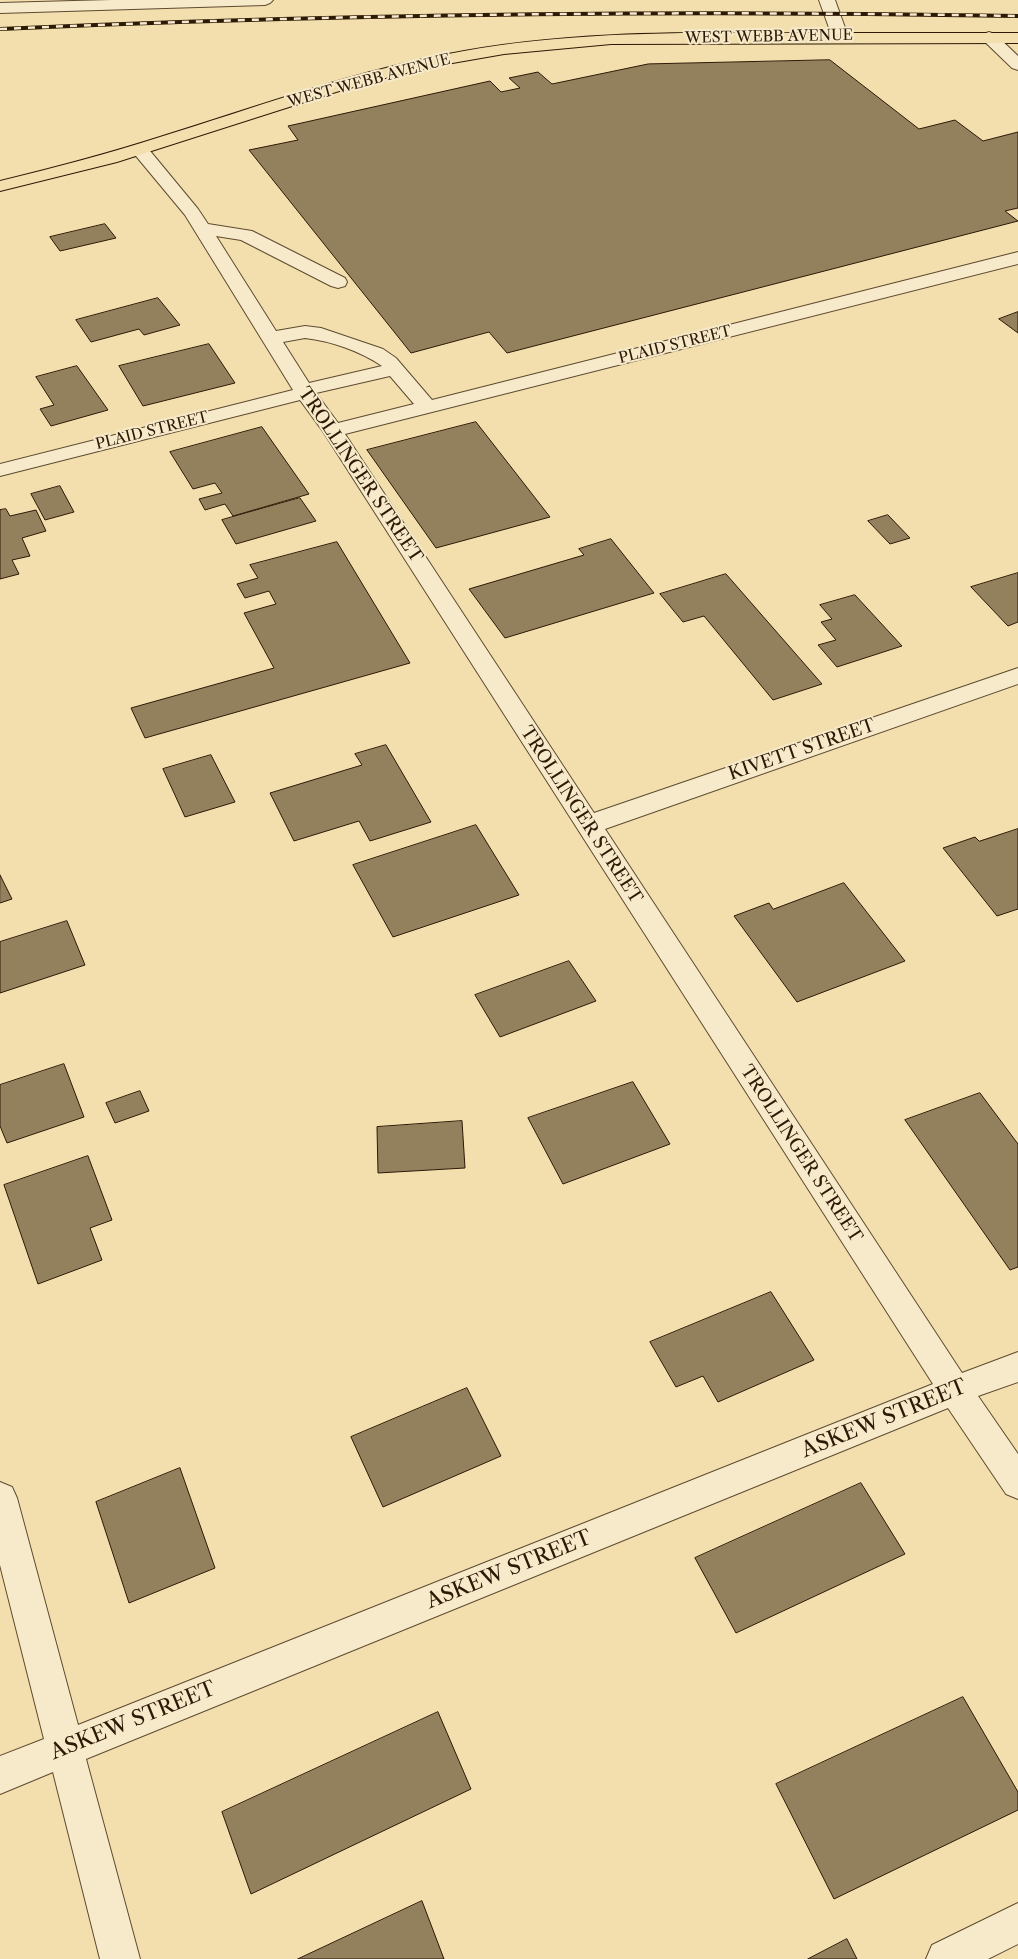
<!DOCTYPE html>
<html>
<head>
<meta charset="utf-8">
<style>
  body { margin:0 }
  canvas { display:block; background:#f2dfad }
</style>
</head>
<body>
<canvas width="1018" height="1959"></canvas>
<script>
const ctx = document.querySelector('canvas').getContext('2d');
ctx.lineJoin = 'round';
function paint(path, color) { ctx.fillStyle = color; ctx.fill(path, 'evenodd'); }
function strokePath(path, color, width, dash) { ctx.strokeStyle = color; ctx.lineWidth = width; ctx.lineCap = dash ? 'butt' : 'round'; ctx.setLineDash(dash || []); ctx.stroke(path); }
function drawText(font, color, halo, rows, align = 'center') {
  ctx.font = font + ' "Libre Caslon Text",serif'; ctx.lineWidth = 4; ctx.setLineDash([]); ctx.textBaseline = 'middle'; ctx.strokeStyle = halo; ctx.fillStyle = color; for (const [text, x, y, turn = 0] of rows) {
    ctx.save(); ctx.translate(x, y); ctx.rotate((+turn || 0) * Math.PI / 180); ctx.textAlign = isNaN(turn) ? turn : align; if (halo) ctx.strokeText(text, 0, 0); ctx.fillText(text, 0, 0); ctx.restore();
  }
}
const building = new Path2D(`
  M830,60L919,129L955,120L983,141L1018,132V208L1005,211L1018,221L507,353L489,332L411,353L249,150L298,140L288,126L490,81L501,92L520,88L509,78L538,72L552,84L648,64Z
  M105,224L116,238L60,251L50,237Z
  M158,298L180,325L144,335L139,329L91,342L76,320Z
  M1018,312V333L999,319Z
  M209,344L235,383L143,406L119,366Z
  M77,366L108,410L51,426L40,409L54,405L36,377Z
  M476,422L550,517L436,548L367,450Z
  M262,427L309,494L233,516L225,504L205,510L199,499L222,493L215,483L193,489L170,452Z
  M60,486L74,512L45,520L31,494Z
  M300,498L316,521L236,544L222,520Z
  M6,509L10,516L36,510L46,531L22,538L30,556L12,560L19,574L0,579V510Z
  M888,515L910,538L890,544L868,521Z
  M611,539L654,593L505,638L469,589L584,555L579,549Z
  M337,542L410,663L145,738L131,708L274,668L244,613L276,604L269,591L245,598L237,584L258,578L250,565Z
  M1018,573V622L1008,626L971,587Z
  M726,574L822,684L773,700L704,616L683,622L660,594Z
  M855,595L902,646L837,667L818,645L836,640L821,622L832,619L820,605Z
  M386,745L431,822L370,841L359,821L294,841L270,793L362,765L355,754Z
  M211,755L235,802L185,817L163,769Z
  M476,825L519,895L393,937L353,865Z
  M1018,829V909L997,916L943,848L975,837L979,841Z
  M0,875L12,899L0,903Z
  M844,883L905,961L797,1002L734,916L769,903L773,909Z
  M67,921L85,965L0,993V942Z
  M569,961L596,1001L500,1037L475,995Z
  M64,1064L84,1117L7,1143L0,1126V1085Z
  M633,1082L670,1144L563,1184L528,1118Z
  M140,1091L149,1111L115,1123L106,1103Z
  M980,1093L1018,1144V1267L1010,1270L905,1120Z
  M462,1121L465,1168L378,1173L377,1127Z
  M88,1156L112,1220L90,1228L102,1260L38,1284L4,1185Z
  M771,1292L814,1360L718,1402L703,1376L676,1387L650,1342Z
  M467,1388L501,1456L383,1507L351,1437Z
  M180,1468L215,1568L129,1603L96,1502Z
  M861,1483L905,1554L736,1633L695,1558Z
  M963,1697L1018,1792V1810L834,1899L776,1784Z
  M438,1712L471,1789L251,1894L222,1812Z
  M422,1901L444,1959H298Z
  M847,1939L857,1959H808Z`);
const minor = new Path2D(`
  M111,0H273L270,3L265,5L0,13V3Z
  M819,0H835L848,36L846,39H834L832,36Z
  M989,32L995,34L1018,56V70L1012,68L983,40L981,37L983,34Z
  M140,145L146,146L198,209L208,224L252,231L345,278L347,282L345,286L338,288L331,286L241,240L216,236L276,331L305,326L321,328L383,349L396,358L432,400L1018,252V264L345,434L594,813L1018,668V684L605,829L962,1373L1018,1352V1382L978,1396L1018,1454V1499L1006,1494L948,1408L86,1759L140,1959H100L53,1772L0,1794V1756L44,1739L0,1565V1482L12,1487L17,1498L78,1725L933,1384L324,433L300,400L0,476V464L293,390L185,215L131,150L134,146ZM305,338C331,341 360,351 382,366L309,383L283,342ZM390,376L414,404L338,423L316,393Z
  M1018,1903V1944L988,1959H926L932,1945Z`);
const highway = new Path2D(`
  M829,33H1018V43L611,44L504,54L441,65L389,77L336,92L117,162L0,191V181C54,168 107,154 160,137C254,108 346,74 443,55C570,29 700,33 829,33Z`);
const rail = new Path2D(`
  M0,29C339,14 678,10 1018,16`);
const farStreetnames = [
  ["WEST WEBB AVENUE",769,37,-1],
  ["WEST WEBB AVENUE",369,81,-15],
  ["PLAID STREET",675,345,-14],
  ["PLAID STREET",152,431,-14]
];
const streetNames = [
  ["TROLLINGER STREET",360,475,56],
  ["KIVETT STREET",802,750,-19],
  ["TROLLINGER STREET",581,815,57],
  ["TROLLINGER STREET",801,1154,57]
];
const nearStreetnames = [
  ["ASKEW STREET",884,1419,-22],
  ["ASKEW STREET",509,1570,-22],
  ["ASKEW STREET",133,1721,-22]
];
paint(building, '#93805d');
strokePath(building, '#2d1906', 1);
strokePath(minor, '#5e4a30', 2);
strokePath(highway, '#2d1906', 2);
paint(minor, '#f7eaca');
paint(highway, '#f2dfad');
strokePath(rail, '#2d1906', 4);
strokePath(rail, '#f7eaca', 2.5, [7]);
drawText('15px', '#2d1906', '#f7eaca', farStreetnames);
drawText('18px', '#2d1906', '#f7eaca', streetNames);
drawText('21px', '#2d1906', '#f7eaca', nearStreetnames);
</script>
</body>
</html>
